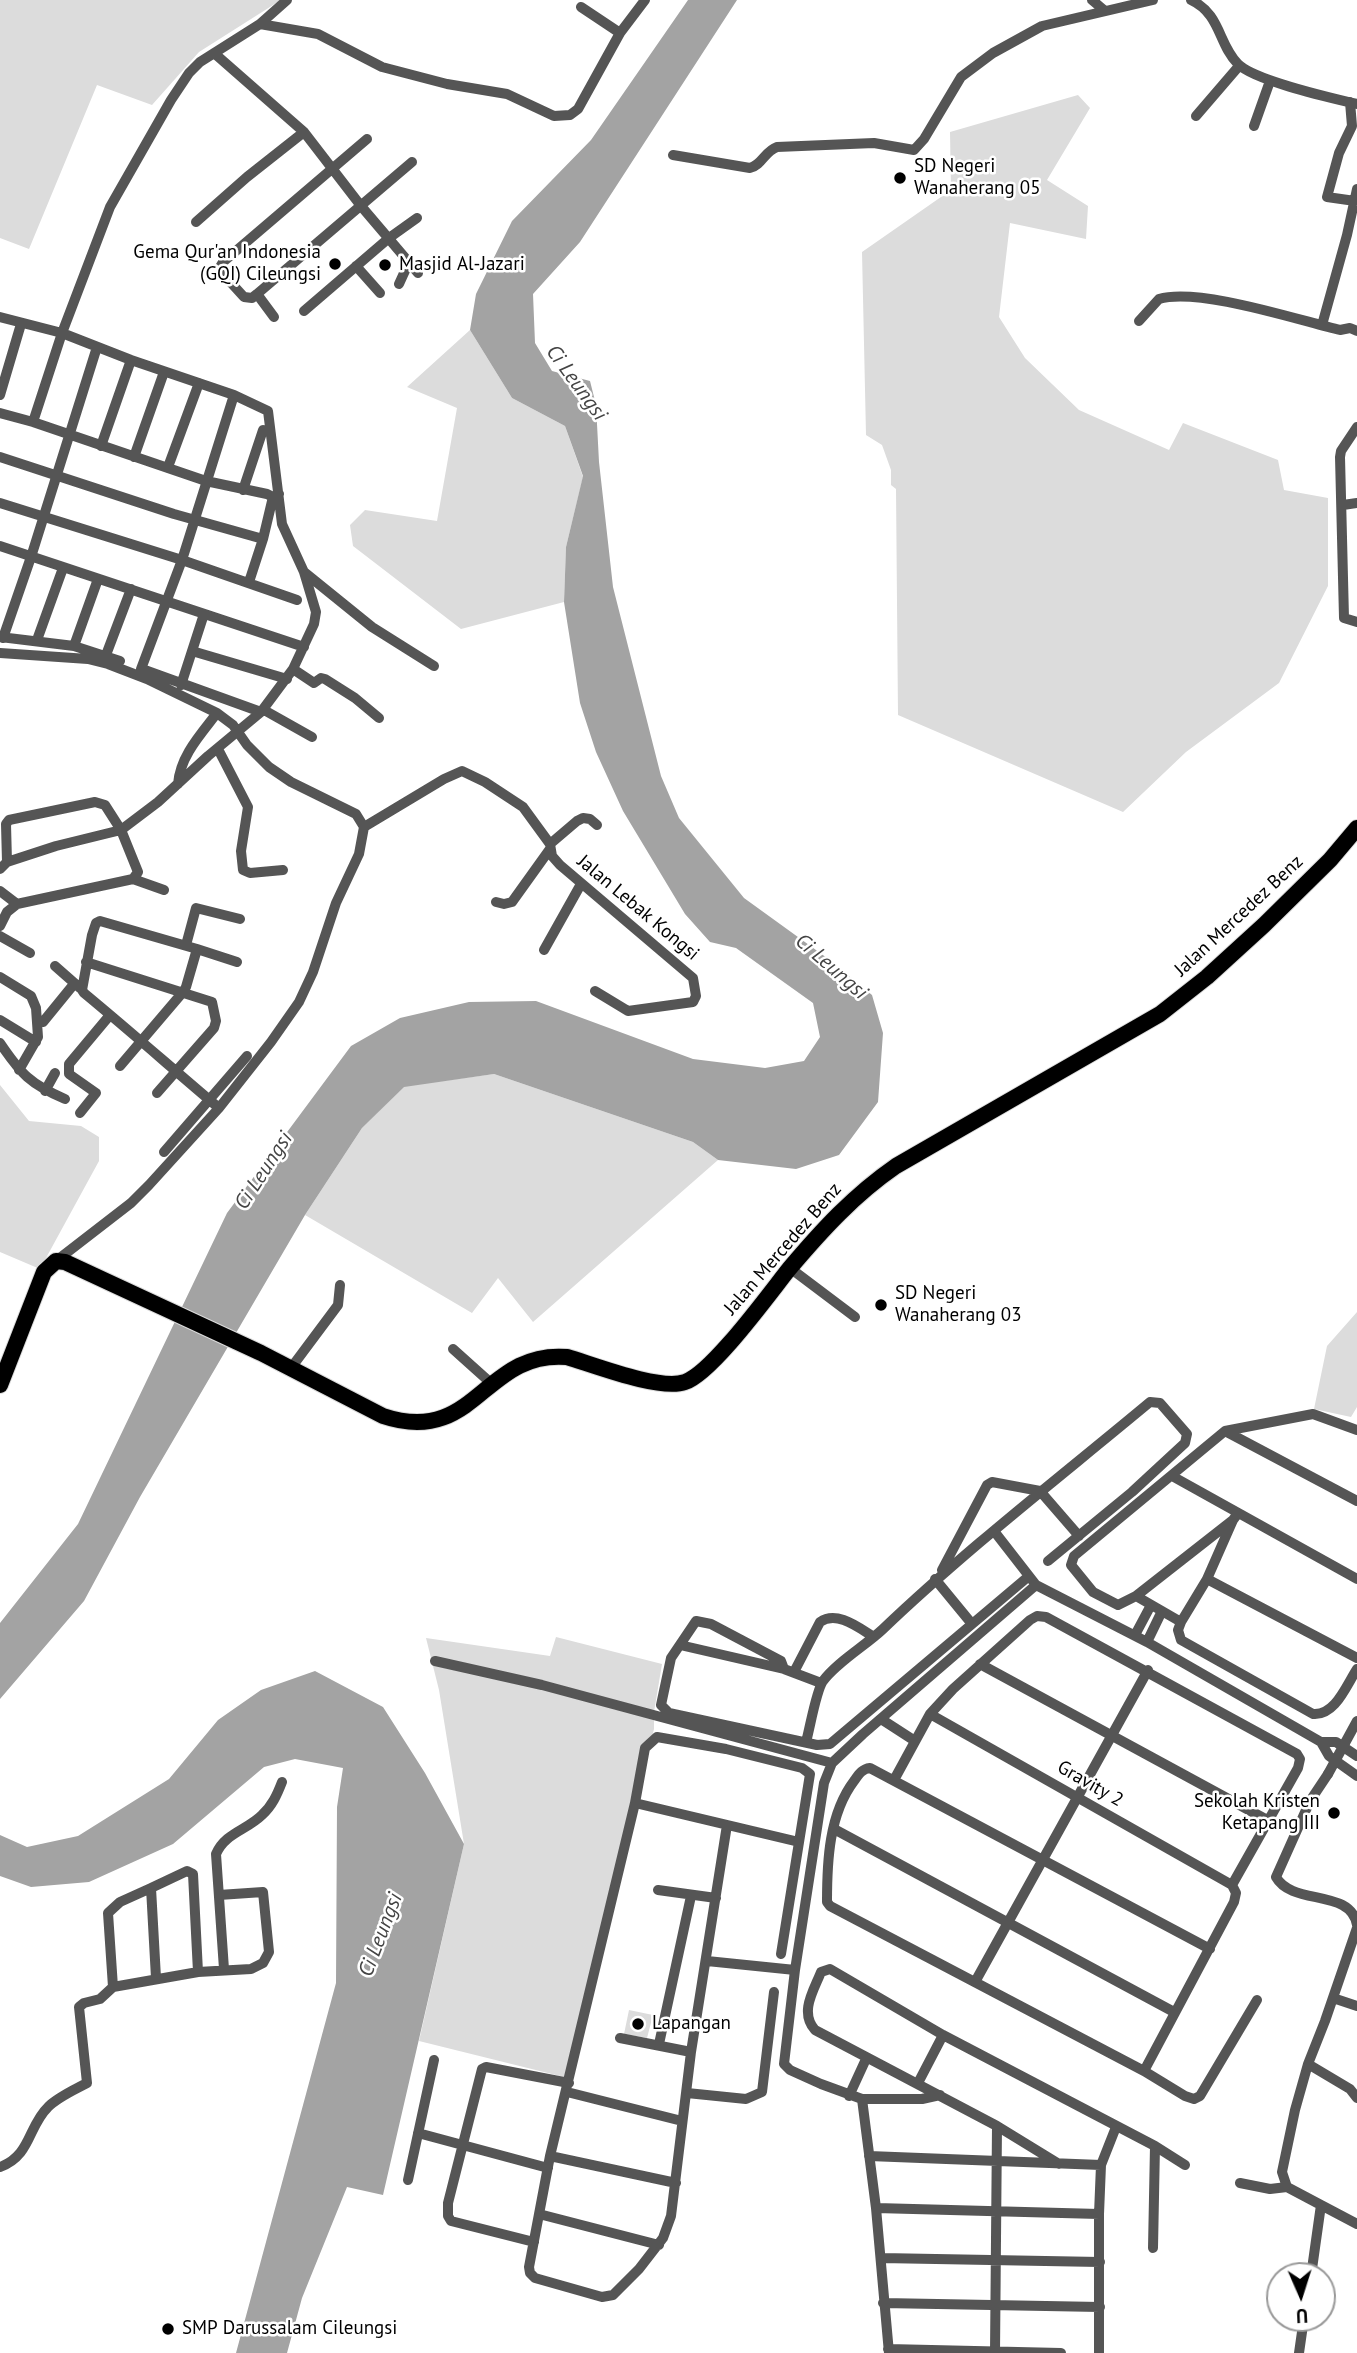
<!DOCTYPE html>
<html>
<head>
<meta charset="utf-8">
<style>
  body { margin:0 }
  #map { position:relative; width:1357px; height:2353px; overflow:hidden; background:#fff; font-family:"PT Sans",sans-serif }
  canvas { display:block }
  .north { position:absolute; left:1266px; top:2262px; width:70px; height:70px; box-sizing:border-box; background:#fff; border:2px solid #999; border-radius:50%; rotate:177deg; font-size:19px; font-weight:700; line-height:28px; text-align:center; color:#000 }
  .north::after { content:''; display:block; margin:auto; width:24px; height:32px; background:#000; clip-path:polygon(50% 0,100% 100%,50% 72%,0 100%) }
</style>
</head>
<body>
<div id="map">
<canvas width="1357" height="2353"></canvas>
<div class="north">U</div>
</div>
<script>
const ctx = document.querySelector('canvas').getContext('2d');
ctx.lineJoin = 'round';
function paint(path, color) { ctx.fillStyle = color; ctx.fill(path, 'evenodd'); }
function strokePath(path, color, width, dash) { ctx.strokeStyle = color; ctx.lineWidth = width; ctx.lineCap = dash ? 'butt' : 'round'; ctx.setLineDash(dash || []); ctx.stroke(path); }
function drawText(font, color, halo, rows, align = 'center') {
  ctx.font = font + ' "PT Sans",sans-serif'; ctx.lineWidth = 5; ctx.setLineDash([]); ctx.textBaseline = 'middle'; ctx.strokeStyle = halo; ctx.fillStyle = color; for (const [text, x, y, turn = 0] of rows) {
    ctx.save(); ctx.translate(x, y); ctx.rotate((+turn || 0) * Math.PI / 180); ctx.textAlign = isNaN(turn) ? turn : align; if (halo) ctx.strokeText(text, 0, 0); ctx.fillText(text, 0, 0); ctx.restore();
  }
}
const green = new Path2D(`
  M0,0H281L199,52L152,105L97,85L29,249L0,238Z
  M1078,95L1090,108L1047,180L1088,206L1086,239L1010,223L999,317L1025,358L1079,410L1169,450L1183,423L1278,460L1284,490L1328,498V586L1279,683L1186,752L1123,812L898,715L896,489L891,485V470L882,445L866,435L862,252L951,190L950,132Z
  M470,330L512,398L565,426L583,477L566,547L564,602L461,629L353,546L350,525L365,510L437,521L457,408L407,387Z
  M494,1074L693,1142L718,1160L533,1322L498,1278L472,1313L305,1215L362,1128L404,1086Z
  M0,1085L29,1121L81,1126L99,1137V1161L40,1269L0,1252Z
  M1357,1312V1407L1351,1417L1314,1409L1327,1346Z
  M556,1637L662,1664L654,1712V1729L568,2078L419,2041L464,1844L439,1690L426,1638L550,1656Z
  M629,2010L653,2015L647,2038L624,2034Z`);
const water = new Path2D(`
  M688,0H737L580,242L533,294L535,343L552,371L590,381L596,405L599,462L613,587L661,776L679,818L744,898L827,958L872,995L883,1033L878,1102L839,1155L796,1169L718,1160L693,1142L494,1074L404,1087L362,1128L305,1215L140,1497L84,1601L0,1699V1623L78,1524L227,1213L351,1046L400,1018L469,1002L536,1001L693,1059L765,1068L804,1061L820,1037L813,1003L736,948L710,942L685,914L623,811L596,752L580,703L564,602L566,547L583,476L565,426L512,398L470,330L476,294L512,221L591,140Z
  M315,1671L383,1707L425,1773L464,1844L383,2195L347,2187L302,2298L287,2353H236L336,1983L337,1807L343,1768L295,1759L264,1767L173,1844L89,1882L31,1887L0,1876V1835L27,1847L78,1836L169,1779L218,1720L261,1690Z`);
const minor = new Path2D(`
  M1092,0L1105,11
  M1191,0C1221,14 1218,44 1238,64C1255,81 1332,98 1357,104
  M581,7L620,33
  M260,24L318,34L382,67L447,84L507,94L554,116L570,115L578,109L620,33L645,0
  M214,53L304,132L361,206L418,273
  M1350,102L1352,126L1339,153L1327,197L1355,201
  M1196,116L1239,66
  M1254,126L1270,81
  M367,139L223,262L220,267L223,274L244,297L252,298L257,294L412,162
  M673,155L750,168C762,165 765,151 777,147L874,143L914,150L924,139L961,77L993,53L1042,26L1153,0
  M196,222L247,177L304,132
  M356,266L380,293
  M399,284L409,262
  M257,294L274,317
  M304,311L389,238L417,218
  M0,317L62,333L131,360L234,395L268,411L282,524L304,572L316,612L314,624L293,669L261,712L208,756L158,802L121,830L56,846L7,862L0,869
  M1139,321L1159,299C1198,287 1298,320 1340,330L1350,328L1357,331
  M1322,325L1347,235L1357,189
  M0,395L21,324
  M0,413L33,422L206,481L267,494L273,497L279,494
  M33,422L62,333L110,207L171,100L189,73L200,62L260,24L287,0
  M1357,427L1341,451L1340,457L1344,618L1357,622
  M101,446L131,360
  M0,457L174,514L263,539
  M134,457L164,372
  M168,467L199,383
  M243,490L263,430
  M0,503L182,560L297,600
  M1343,505L1357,503
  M0,546L304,647
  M304,572L372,627L434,666
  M249,582L263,539L273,497
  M0,637L74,646L120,661
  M3,638L31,557L97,347
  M37,640L63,568
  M74,646L98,579
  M192,651L287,679
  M0,653L88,659L108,664L147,679L217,713L233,725L247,745L269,767L291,782L356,814L364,827L359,854L336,903L313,972L299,1002L271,1042L219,1108L149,1185L131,1203L56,1261
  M106,655L131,589
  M141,669L182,560L234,395
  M142,669L261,712
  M293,669L314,683L321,678L325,679L355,698L379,718
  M181,685L204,614
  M264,710L312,737
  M218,749L248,807L241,851L243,870L250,873L283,870
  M178,784C180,756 201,734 217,713
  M364,827L444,779L462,771L485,782L523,807L550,844L552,856L560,865L693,978L696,996L693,1002L628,1011L595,991
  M550,844L577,821L583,818L590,819L597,825
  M133,879L164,890
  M0,891L17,904L133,879L138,872L121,830L105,805L95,802L9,820L6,824L7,862
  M496,902L504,904L512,902L550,849
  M0,926L7,912L17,904
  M0,936L30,953
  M186,945L196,908L240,919
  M197,949L237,962
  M544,950L581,884
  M86,962L212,1002L216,1021L214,1028L157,1093
  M55,966L80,988
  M0,977L31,996L36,1008L38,1037L19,1070
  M0,1020L36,1042
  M43,1022L74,984
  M0,1043C21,1074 30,1084 65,1099
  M120,1066L183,992L186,987L197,949L100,921L96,923L92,935L82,990L84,993C130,1031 174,1070 219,1108
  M45,1091L55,1073
  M80,1113L96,1093L69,1074V1064L110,1015
  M164,1152L247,1056
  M790,1268L855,1317
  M453,1349L492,1384
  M291,1368L338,1305L340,1285
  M1225,1431L1357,1501
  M1172,1476L1357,1579
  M1238,1513L1233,1520L1207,1579L1181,1622L1178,1630L1181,1640L1313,1714C1335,1716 1346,1686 1357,1669
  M1233,1520L1136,1596L1118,1605L1093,1592L1071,1565L1074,1556L1225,1431L1313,1414L1357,1430
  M994,1531L1036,1585L1147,1642L1321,1742H1336L1357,1756
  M942,1570L987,1485L992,1482L1040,1491L1079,1536
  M935,1579L972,1624
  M1207,1579L1357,1658
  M1136,1596L1181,1622
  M1135,1635L1151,1605
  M1147,1642L1162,1611
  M680,1645L784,1669
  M435,1661L542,1685L832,1763
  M980,1664L1269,1821
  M794,1672L820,1622C837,1610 859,1628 874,1637
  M821,1683L784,1669L781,1661L711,1624L696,1621L671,1658L661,1705L669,1713L817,1745L830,1744L1029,1576
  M930,1714L1232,1885
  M881,1719L915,1741
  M806,1742C810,1728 816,1691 823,1681C837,1662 865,1646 883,1629C968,1548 1060,1477 1150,1402L1160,1403L1187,1434L1185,1443L1132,1492L1048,1561
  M1321,1742L1329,1756L1357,1776
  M1345,1743L1357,1721
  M1328,1774L1310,1801L1276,1877C1292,1906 1351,1888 1357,1925
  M894,1780L930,1714L953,1689L1030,1620L1037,1616L1046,1617L1297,1754L1300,1759L1298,1768L1232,1885L1236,1893L1234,1902L1144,2071
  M635,1803L799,1842
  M727,1825L691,2052L671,2216L663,2238L639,2269L613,2295L602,2297L535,2278L530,2273L529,2267L550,2156L635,1803L645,1748L657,1737L726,1749L802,1768L810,1774L781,1954
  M834,1829L1174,2012
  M658,1890L716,1898
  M1210,1949L870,1768C862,1769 859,1774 854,1781C829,1814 827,1861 827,1902L830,1906L1144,2071L1185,2096L1194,2099L1200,2096L1257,2000
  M707,1961L795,1970
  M224,1969L216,1854C225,1833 247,1830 262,1815C272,1806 277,1795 282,1782
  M198,1972L251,1969L263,1963L269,1952L263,1892L219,1895
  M975,1982L1148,1670
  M113,1987L108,1913L120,1902L151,1888L156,1978
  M1333,1998L1357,2006
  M620,2038L691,2052
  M659,2044L691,1896
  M1308,2064L1350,2089L1357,2098
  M918,2083L943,2035
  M567,2092L682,2121
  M687,2093L746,2099L762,2092L774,1992
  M940,2095L922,2099H862L821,2084L790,2070L784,2064L795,1970L824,1783L832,1763L863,1734L1036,1585
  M849,2096L866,2059
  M862,2099L876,2208L889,2353
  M418,2133L548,2168
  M550,2156L676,2183
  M869,2156L1101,2165
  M1059,2164L997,2126L815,2030C799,2012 814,1990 821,1972L830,1969L943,2035L1155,2146L1185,2165
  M0,2167C31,2156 28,2126 48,2107C58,2097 74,2090 87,2083L79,2007L84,2003L100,1999L113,1987L198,1972L193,1874L187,1871L151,1888
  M408,2180L434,2060
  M1240,2183L1270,2189L1287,2187
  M1321,2205L1357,2224
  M876,2208L1099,2214
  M539,2214L659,2245
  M534,2242L451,2221L448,2216V2203L482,2069L486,2067L569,2083
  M1153,2248L1155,2146
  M881,2258L1100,2262
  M1311,2276L1321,2205L1287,2187L1282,2172L1295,2110L1308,2064L1325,2021L1357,1928
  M883,2303L1100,2307
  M888,2349L1061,2353
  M995,2353L997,2126
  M1099,2353V2214L1101,2165L1116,2127
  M1299,2353L1304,2318`);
const primary = new Path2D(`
  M0,1385L44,1272L56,1261L65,1262L261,1353L383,1416C476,1447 483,1350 567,1357C594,1365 660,1391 685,1382C712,1373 769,1294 789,1269C822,1230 854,1195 896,1166L1160,1014L1207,977L1264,925L1330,860L1357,828`);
const minorBridge = new Path2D(`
  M1328,1774L1345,1743`);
const markers = [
  [900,178,7,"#000"],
  [335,264,7,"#000"],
  [385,265,7,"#000"],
  [881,1305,7,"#000"],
  [1334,1813,7,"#000"],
  [638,2024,7,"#000"],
  [168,2329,7,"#000"]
];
const poiNames = [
  ["SD Negeri",914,167],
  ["Wanaherang 05",914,189],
  ["Gema Qur'an Indonesia",321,253,"right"],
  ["(GQI) Cileungsi",321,275,"right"],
  ["Masjid Al-Jazari",399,265],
  ["SD Negeri",895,1294],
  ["Wanaherang 03",895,1316],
  ["Sekolah Kristen",1320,1802,"right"],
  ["Ketapang III",1320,1824,"right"],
  ["Lapangan",652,2024],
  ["SMP Darussalam Cileungsi",182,2329]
];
const streetNames = [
  ["Jalan Lebak Kongsi",638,908,40],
  ["Jalan Mercedez Benz",1239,916,-43],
  ["Jalan Mercedez Benz",783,1249,-49],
  ["Gravity 2",1090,1784,30]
];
const waterNames = [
  ["Ci Leungsi",576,383,54],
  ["Ci Leungsi",831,967,41],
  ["Ci Leungsi",264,1171,-57],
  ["Ci Leungsi",381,1935,-69]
];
paint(green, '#dcdcdc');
paint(water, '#a3a3a3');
strokePath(primary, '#dbdbdb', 18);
strokePath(minor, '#555', 10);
strokePath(primary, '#000', 16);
strokePath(minorBridge, '#555', 10);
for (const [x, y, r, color] of markers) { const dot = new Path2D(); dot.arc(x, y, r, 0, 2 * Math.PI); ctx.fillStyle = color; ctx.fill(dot); strokePath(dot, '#fff', 2.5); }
drawText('19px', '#000', '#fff', poiNames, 'left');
drawText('19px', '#000', '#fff', streetNames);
drawText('italic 21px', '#444', '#fff', waterNames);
</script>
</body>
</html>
